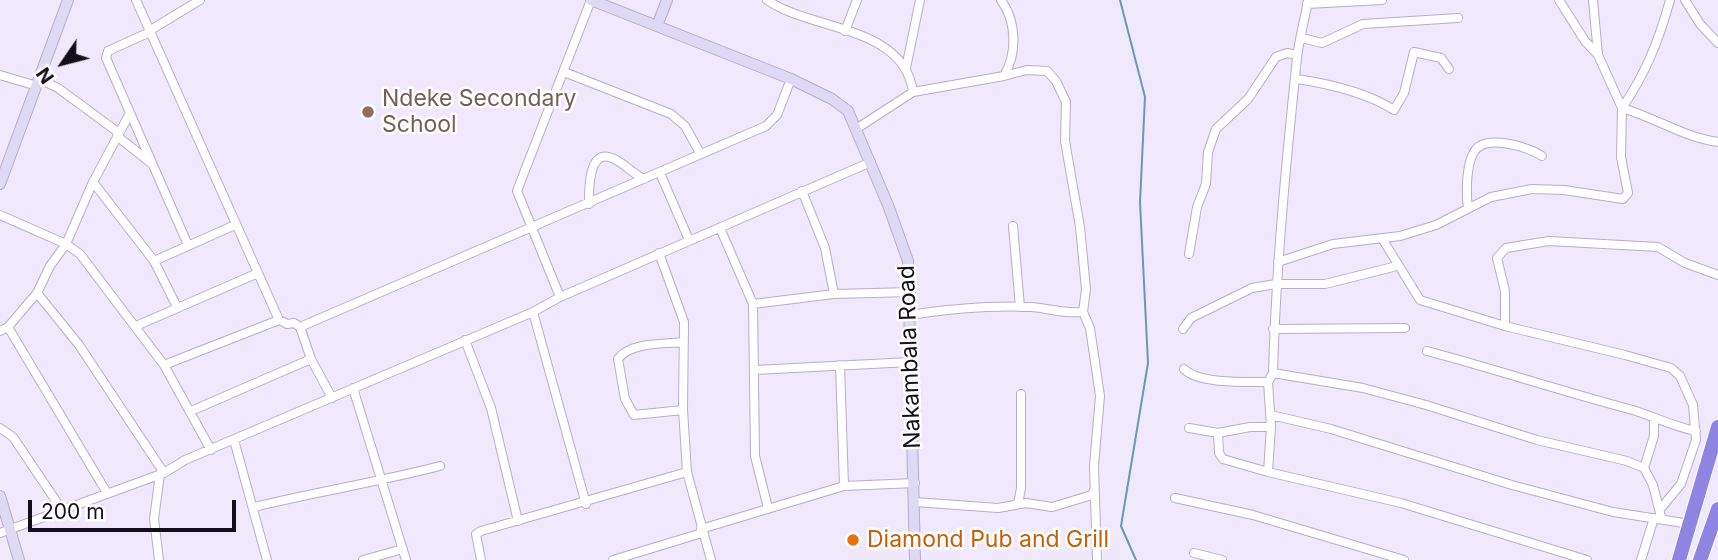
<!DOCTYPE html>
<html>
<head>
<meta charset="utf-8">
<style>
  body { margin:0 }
  #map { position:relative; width:1718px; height:560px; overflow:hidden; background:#f0e9fe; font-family:Inter,sans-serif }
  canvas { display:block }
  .north { position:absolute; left:28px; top:28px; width:70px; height:70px; -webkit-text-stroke:5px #fff; paint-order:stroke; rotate:235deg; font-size:19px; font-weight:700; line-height:28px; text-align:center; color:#130f1a }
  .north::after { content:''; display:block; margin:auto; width:24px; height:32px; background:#130f1a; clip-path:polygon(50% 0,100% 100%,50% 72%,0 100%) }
  .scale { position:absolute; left:28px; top:500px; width:208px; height:32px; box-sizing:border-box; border:4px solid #130f1a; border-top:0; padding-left:9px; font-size:21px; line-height:24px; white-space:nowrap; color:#130f1a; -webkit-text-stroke:5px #fff; paint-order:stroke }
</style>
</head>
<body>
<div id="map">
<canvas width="1718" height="560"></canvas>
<div class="north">N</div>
<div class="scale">200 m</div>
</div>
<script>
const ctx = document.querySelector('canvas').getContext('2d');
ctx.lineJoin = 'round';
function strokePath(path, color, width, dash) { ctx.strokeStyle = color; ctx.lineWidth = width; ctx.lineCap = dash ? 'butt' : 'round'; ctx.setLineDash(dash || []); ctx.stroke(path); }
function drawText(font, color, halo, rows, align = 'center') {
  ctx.font = font + ' Inter,sans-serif'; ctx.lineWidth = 5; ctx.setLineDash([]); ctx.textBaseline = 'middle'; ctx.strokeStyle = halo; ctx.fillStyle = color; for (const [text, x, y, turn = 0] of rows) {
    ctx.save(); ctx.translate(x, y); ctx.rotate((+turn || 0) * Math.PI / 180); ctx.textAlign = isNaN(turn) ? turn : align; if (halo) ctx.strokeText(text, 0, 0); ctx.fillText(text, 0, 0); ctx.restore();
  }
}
const stream = new Path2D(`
  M1120,0L1145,97L1140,202L1148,363L1121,526L1136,560`);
const street = new Path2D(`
  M136,0L279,320L287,324L294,323L300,327
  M767,0C811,31 904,25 913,92L856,129
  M1559,0L1585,41L1598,55
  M1593,0L1598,55L1622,108C1646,73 1659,40 1670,0
  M1685,0L1700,24L1718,43
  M1307,4L1382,0
  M149,31L200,0
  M845,31L857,0
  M150,32L108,51L106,58L188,245
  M1302,38L1322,43L1363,24L1458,18
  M906,68L920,0
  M564,72L671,114L685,126L700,153
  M0,75L37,86
  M1004,76L1027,70L1047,71L1056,81L1066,102L1065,141L1080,227L1086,289L1083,312L1090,328L1100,396L1094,466L1097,560
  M39,79L58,88L119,133
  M1297,79C1330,84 1366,92 1394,110L1404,93L1414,52L1441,58L1449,69
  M913,92L1004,76C1017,54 1017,22 1001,0
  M117,136L151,163
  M660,173L689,240
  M93,182L154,261L177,307
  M802,191L825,248L834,294
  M589,204C589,191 588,148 612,158C623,162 633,174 644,179
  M1468,208C1466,193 1466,165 1474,152C1484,133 1529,147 1542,156
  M0,215L66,244L80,254L164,365L211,450
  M1013,226L1020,307
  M720,228L753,304L834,294L911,292
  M1383,240L1420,300L1505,326V291L1497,258L1506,248L1549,241L1658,247L1685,263L1718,275
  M659,253L684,322L683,410L687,472L711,560
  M1189,254L1197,207L1206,184L1208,152L1216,129L1248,99L1276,57L1287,53L1297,55
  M154,261L235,225
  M1278,262L1333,244L1400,236L1436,225L1491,197L1532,189L1564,190L1623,199L1628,193L1621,157L1622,108C1656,118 1683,137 1718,142
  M37,293L79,345L164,473
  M560,297L517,191L591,0
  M753,304L755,456L768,508
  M533,312L586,504
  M910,315C949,309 991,305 1030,307C1050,308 1061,314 1083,312
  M136,326L258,273
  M1505,326L1625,355L1671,368L1680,376L1693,405L1696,440L1681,484L1661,508
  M8,327L107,493
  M1183,329L1191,318L1252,288L1276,284H1325L1393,267
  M1273,329L1405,328
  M0,331L8,327L37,293L50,266L66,244L93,182L130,113
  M465,340L491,408L518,521
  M1427,351C1495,369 1561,391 1629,409C1651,415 1674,427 1696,431
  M164,365L279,320
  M840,365L844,486
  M1184,369C1198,384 1247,382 1268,382
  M755,370L910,362
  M1273,373L1363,388L1426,405L1537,440L1627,461L1644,468L1653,485L1661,517
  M353,388L406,560
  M332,398L311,359L300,327L766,126L777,115L791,79
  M683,410L634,415L625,399L618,359C630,342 665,344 684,342
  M191,411L311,359
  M1271,415L1331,429L1512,485L1613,512L1690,524
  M0,428L13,437L62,510
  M1189,428L1218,433L1250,427H1271
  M1218,433L1219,453L1223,459L1268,472L1401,503L1587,560
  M234,440L267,560
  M1644,468L1654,436V418
  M1268,472L1271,427L1268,382L1273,373C1276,267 1286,163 1297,58C1299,39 1305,19 1308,0
  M1175,498L1253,515L1404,560
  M915,502L998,508L1026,503L1052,507L1092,495L1094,490
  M1018,504L1021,488V394
  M254,507C316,492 378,482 440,466
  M701,529L844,486L915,483
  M0,533L164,473L185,460L533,312L560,297L871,162
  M1194,553L1222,560
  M159,560L154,519L160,474
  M363,560L403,549
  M481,560L476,534L481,531L687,472
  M613,560L702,533
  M1641,560L1654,518`);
const secondary = new Path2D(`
  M591,0L791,79L832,99L848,111L888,205L908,261L915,560
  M657,26L667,0
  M0,184L68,0
  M0,496L19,560`);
const highway = new Path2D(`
  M1679,560L1718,427
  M1700,560L1718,509`);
const markers = [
  [368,112,7,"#8d6e63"],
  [853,540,7,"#e8710a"]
];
const educationNames = [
  ["Ndeke Secondary",382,99],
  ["School",382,125]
];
const streetNames = [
  ["Nakambala Road",910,357,-92]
];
const foodNames = [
  ["Diamond Pub and Grill",867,540]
];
strokePath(stream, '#6c97b4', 2);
strokePath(street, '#b8accc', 10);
strokePath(secondary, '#b8accc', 12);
strokePath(highway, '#fff', 16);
strokePath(street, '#fff', 8);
strokePath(secondary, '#dedaf6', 10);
strokePath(highway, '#9084e2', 14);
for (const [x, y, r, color] of markers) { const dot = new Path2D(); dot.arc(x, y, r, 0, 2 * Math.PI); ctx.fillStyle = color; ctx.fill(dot); strokePath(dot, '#fff', 2.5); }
drawText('23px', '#785e54', '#fff', educationNames, 'left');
drawText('23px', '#130f1a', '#fff', streetNames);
drawText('23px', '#c56008', '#fff', foodNames, 'left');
</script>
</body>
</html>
